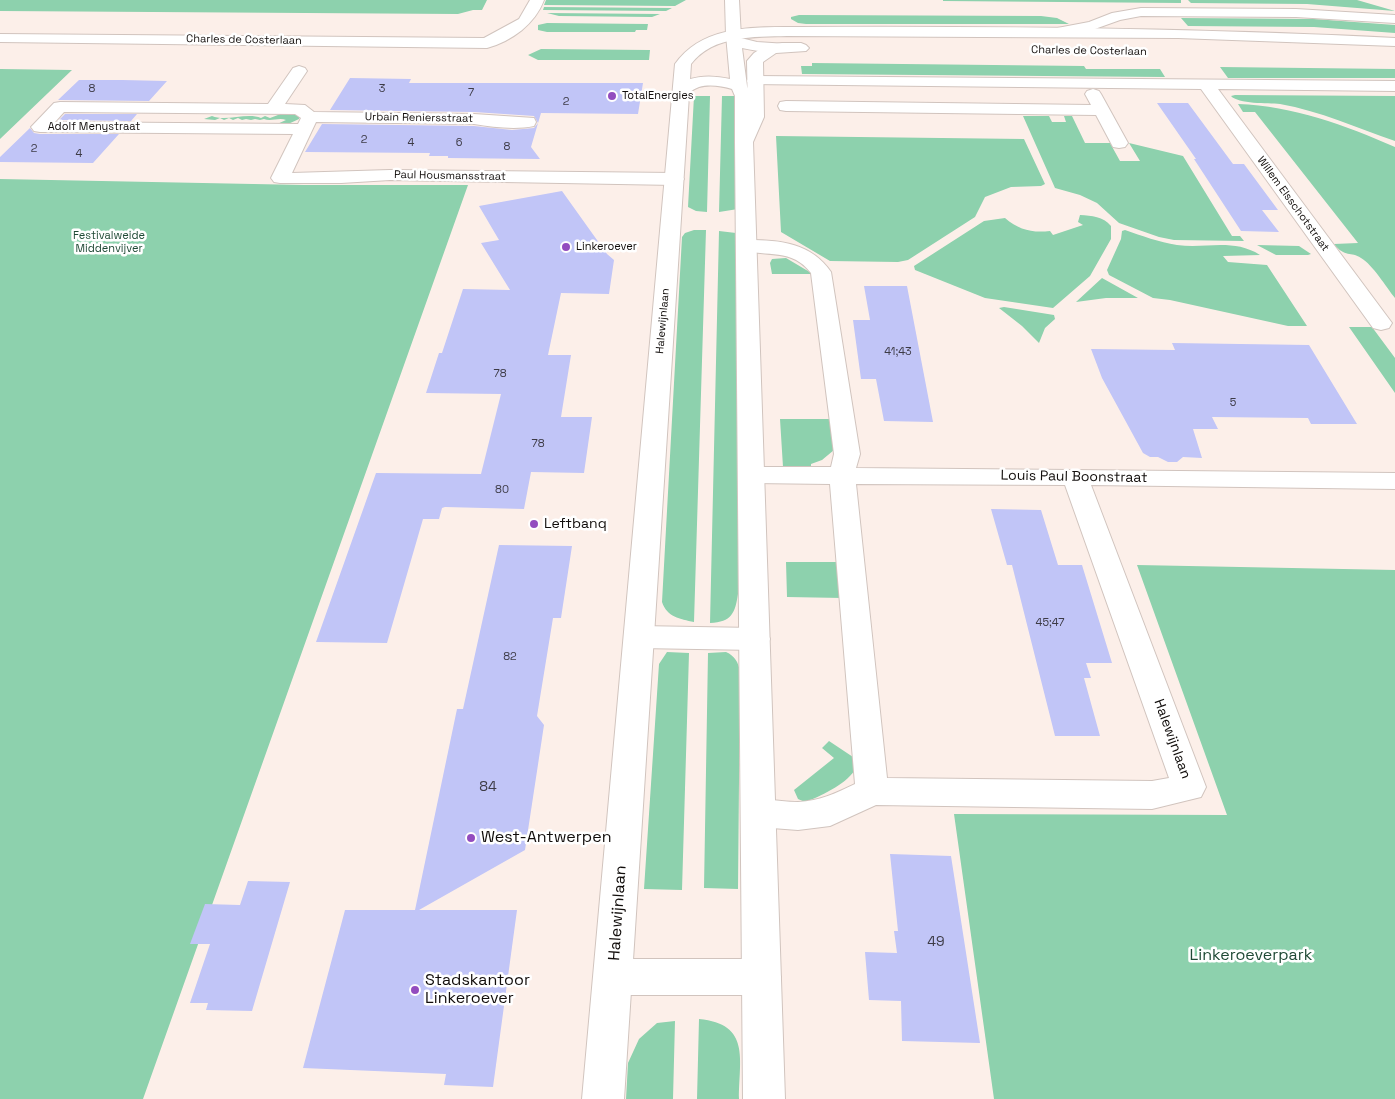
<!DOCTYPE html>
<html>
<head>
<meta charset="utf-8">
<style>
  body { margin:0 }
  canvas { display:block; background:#fcefe9 }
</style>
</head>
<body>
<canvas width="1395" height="1099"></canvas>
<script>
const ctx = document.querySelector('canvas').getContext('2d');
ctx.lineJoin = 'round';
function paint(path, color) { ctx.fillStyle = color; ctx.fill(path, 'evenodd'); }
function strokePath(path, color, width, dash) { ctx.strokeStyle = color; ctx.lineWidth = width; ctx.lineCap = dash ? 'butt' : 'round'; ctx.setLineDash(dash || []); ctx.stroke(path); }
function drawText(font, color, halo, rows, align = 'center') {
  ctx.font = font + ' "Space Grotesk",sans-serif'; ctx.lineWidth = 5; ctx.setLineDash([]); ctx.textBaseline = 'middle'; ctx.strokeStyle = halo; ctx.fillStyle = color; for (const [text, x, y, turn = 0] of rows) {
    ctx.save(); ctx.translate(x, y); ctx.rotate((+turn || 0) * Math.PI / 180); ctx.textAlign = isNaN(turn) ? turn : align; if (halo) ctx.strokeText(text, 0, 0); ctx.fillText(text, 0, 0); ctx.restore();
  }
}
const green = new Path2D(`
  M0,0H487L482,10H473L458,14L0,11Z
  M546,0H686L675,6L544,5Z
  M943,0H1181V3L943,1Z
  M1188,0H1357L1395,11L1307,4L1191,3Z
  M544,7L672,8L666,11L543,10Z
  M547,13L660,14L652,17L559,16Z
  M799,15L1041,16L1057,18L1069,24H806L798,23L791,19V17Z
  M1181,18L1314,19L1395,25V33L1314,27L1188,26Z
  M547,23L648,24L647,30H636L635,32H547L538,30V25Z
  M541,49L650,50L649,60H538L528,55Z
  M812,63L1084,66L1086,69H1160L1165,77L802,74L801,66H812Z
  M1220,67L1395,69V78H1228Z
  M0,69L72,70L0,139Z
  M1235,95L1395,96V141C1357,128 1320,111 1280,104C1268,103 1238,104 1231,96Z
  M694,96H710L707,212L696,211L688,207Z
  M722,96H738V209L719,212Z
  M1238,104C1293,106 1345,125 1395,147V298C1386,287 1373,265 1361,258C1351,251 1345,258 1334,244L1358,243L1255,112H1243Z
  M286,112L296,113L300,116L299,119L286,125H275L286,120C279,117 271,122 264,119L260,120L255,119L251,120L246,119L242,120L238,118L233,120L229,118L224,120L220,118L215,120L204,119L212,116C226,122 247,112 261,118L265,116L270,118Z
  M1023,116H1049L1052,122H1066L1064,116H1072L1085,143H1110L1120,161H1140L1129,143L1183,156L1232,236H1240L1244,241L1174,240L1159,237L1119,223L1097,203L1080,195L1055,188Z
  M776,136L1024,139L1045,184L1041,186L1011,187L985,197L975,217L908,260L898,262L830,261L781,232Z
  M0,179L304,185H468L143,1099H0Z
  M1080,215C1092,216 1103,216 1111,226V239L1090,276L1053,308L985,298L915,270L914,266L984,221L1005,218C1019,230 1032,233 1050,231L1053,235L1083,225L1078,222Z
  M694,230H706L694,622C680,619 667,617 662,602L682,237L685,233Z
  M1125,230C1142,236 1159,242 1177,245C1206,249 1233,238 1260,255L1223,256L1228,262L1267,265L1307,326H1288L1170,300L1153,298L1109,275L1107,270L1121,239L1122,231Z
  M719,231L736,233L738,237V594C735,613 732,622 710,623Z
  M1257,245L1299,246L1311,254L1308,255H1276Z
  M786,258L813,274H772L770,263L772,259Z
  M1102,278L1138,298H1106L1076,302Z
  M1004,307L1054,315L1055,319L1045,328L1039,343L1022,326L999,308Z
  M1349,327H1372L1395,358V393Z
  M780,419H829L835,425L834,450L822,460L811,464V468L783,467Z
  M786,562H842L843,598L787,597Z
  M1137,565L1395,570V1099H994L954,814L1227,815Z
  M667,652L689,653L682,890L644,889L659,664Z
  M726,652C735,656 738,662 740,671L738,889L704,888L708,653Z
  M829,741L856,759C856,763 855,767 854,771C846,784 819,797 805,802L798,799L794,790L834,758L822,748Z
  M699,1019C751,1024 739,1059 739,1099H697Z
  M675,1021L673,1099H626L628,1063L639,1039L657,1023Z`);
const building = new Path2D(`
  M350,78L411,79L409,83H643L638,114L541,113L531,147L540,159L448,158V156H429L430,153L305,152L322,124L474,126L512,130L534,128L538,123L534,116L474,112L330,110Z
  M79,80H122L167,81L149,101L58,100Z
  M1157,103H1188L1233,164H1244L1278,210H1262L1279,232L1241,231L1194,159H1196Z
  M65,114H137L131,121L59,120Z
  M30,128L34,133L40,134H119L93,163L0,162V157Z
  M562,191L607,254L614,260L609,294L561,293L548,355H571L561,417H592L584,473L531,472L524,509L445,507L442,508L439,519H423L387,643L316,642L376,473L481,474L501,394L426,393L439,353H442L463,289L510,290L481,243L499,240L479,206Z
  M864,286H907L933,422L884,421L876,379H861L853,320H870Z
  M1172,343L1309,345L1357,424H1311L1308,418L1212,417L1218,429H1193L1202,458L1183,457L1177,462H1168L1158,457H1150L1143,453L1102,378L1091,349L1175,350Z
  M991,509L1041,510L1058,565H1082L1112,663H1086L1091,678H1084L1100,736H1055L1012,565H1007Z
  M499,545L572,546L561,618H553L537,716L544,725L525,850L419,910H517L493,1087L444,1085L446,1074L303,1068L345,910H415L457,709H463Z
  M890,854L951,856L980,1043L902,1041L901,1001L869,1000L865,952L897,953L894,931H898Z
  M248,881L290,882L252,1011L206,1010L208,1003H190L210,944H190L205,904L240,905Z`);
const minor = new Path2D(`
  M530,0H544C535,24 512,41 487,48L0,42V34L484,38L519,19Z
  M725,0H739L741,38L757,42L787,44L790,47L787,50C773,54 757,51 742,48L747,86L751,96L753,142L750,146L744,147L738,146L735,142V96L732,89C722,86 709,84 699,87C689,91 686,97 675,94L673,91C685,74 712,75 730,79L726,35Z
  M1141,8L1296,9L1395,15V23L1296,17L1141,16L1120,20L1092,30L1057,36L1052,35L1050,32L1052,29L1089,22L1112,13Z
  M299,66L305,68L307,71L285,104L305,105L314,112L474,114L534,118L536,122L534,126C515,130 493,127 474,124L316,122L292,173L390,170L675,173L681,175L684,179L681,183L675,185L390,180L341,183H280L274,182L271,178L293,134L40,132L34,131L31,127L54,103L60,102L268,104L293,68ZM64,112L295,114L301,118L298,124L55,122Z
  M755,76L1395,81V91L1218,89L1392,323L1389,328L1381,330L1373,328L1201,89L749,84L747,81L749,78Z
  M1093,89L1099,91L1101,94L1128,143L1125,147L1119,148L1113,147L1096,115L786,111L780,110L778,106L780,102L786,101L1091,105L1085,94L1087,91Z
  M748,240C781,240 811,243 831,272L860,454L856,468L1395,473V489L1091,485L1206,787L1201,797L1152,809L876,805L830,826L798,830L759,827L747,823L742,813L747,803C765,797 780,802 798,802C820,801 836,793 855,784L830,484L752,483L743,481L739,475L743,469L752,467H831L834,454L811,273C792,248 767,257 741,250L738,246L741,242ZM856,484L1065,485L1169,778L1152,781L887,778Z
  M639,626L755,628L766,631L770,639L766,647L755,650L639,648L629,645L624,637L629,629Z
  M613,959H762L775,965L781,977L775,989L762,995H613L600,989L594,977L600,965Z`);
const secondary = new Path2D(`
  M800,27C999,26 1197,28 1395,38V46L1178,38L787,36C754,37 713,35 691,64L624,1099H582L675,64C703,24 757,27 800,27Z
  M801,43L806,45L809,48L806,51L776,53L763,62L764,117L753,142L785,1099H743L735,142L748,117L747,61L754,53L765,46L782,43Z`);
const markers = [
  [612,96,5,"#934cbf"],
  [566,247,5,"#934cbf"],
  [534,524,5,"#934cbf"],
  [471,838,5,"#934cbf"],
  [415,990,5,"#934cbf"]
];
const farStreetnames = [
  ["Charles de Costerlaan",244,40,1],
  ["Charles de Costerlaan",1089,51,1],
  ["Urbain Reniersstraat",419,118,1],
  ["Adolf Menystraat",94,127],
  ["Paul Housmansstraat",450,176,1],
  ["Willem Elsschotstraat",1293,204,54],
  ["Halewijnlaan",663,321,-85]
];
const numberNames = [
  ["8",92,89],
  ["3",382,89],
  ["7",471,93],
  ["2",566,102],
  ["2",364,140],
  ["4",411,143],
  ["6",459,143],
  ["8",507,147],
  ["2",34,149],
  ["4",79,154],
  ["41;43",898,352],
  ["78",500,374],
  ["5",1233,403],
  ["78",538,444],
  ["80",502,490],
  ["45;47",1050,623],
  ["82",510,657]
];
const farPoinames = [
  ["TotalEnergies",622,96],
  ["Linkeroever",576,247]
];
const farParknames = [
  ["Festivalweide",109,236],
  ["Middenvijver",109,249]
];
const streetNames = [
  ["Louis Paul Boonstraat",1074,477,1],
  ["Halewijnlaan",1172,739,70]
];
const poiNames = [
  ["Leftbanq",544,524]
];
const nearNumbernames = [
  ["84",488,787],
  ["49",936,942]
];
const nearPoinames = [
  ["West-Antwerpen",481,838],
  ["Stadskantoor",425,981],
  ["Linkeroever",425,999]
];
const nearStreetnames = [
  ["Halewijnlaan",618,913,-86]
];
const nearParknames = [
  ["Linkeroeverpark",1251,956]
];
paint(green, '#8dd1ad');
paint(building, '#c1c5f7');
strokePath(minor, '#d1c4be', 2);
strokePath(secondary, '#d1c4be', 2);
paint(minor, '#fff');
paint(secondary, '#fff');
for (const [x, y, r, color] of markers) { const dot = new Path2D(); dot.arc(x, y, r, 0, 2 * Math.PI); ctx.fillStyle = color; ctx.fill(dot); strokePath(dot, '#fff', 2); }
drawText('11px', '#110d0b', '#fff', farStreetnames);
drawText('11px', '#3d3b46', null, numberNames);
drawText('11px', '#110d0b', '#fff', farPoinames, 'left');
drawText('11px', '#204a36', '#fff', farParknames);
drawText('14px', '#110d0b', '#fff', streetNames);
drawText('14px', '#110d0b', '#fff', poiNames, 'left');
drawText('14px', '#3d3b46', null, nearNumbernames);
drawText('16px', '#110d0b', '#fff', nearPoinames, 'left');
drawText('16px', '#110d0b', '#fff', nearStreetnames);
drawText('16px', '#204a36', '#fff', nearParknames);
</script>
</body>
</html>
